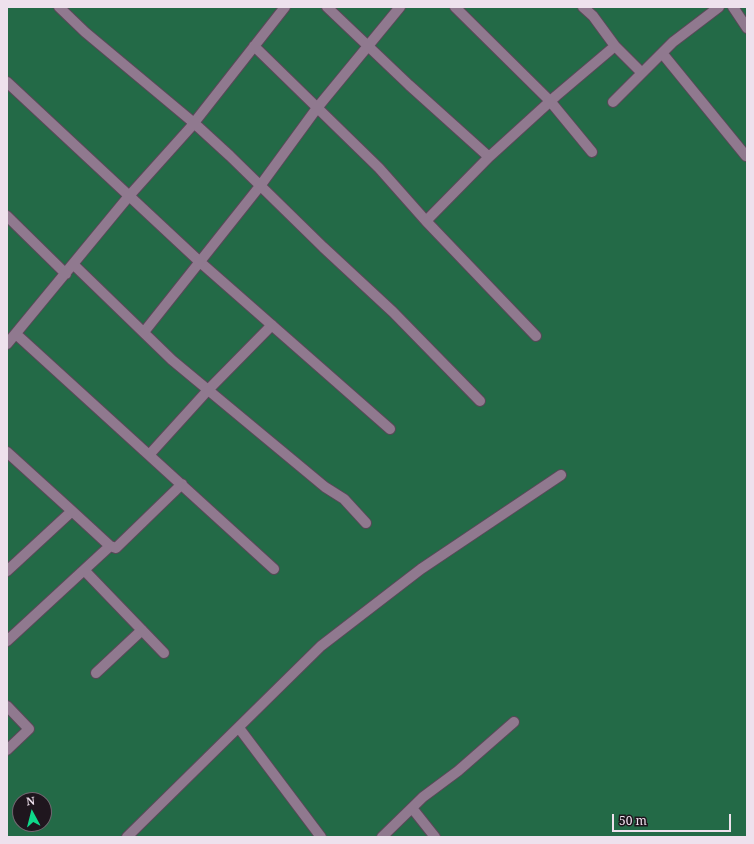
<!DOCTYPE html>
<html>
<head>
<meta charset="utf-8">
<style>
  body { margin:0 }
  #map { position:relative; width:754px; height:844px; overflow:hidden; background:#3d2a3d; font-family:"Noto Serif",serif }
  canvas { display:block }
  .frame { position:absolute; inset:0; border:8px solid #eee1ed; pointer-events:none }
  .north { position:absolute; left:12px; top:792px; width:40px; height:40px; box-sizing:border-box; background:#1f161e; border:1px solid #726771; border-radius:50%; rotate:353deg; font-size:11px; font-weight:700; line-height:16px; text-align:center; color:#eee1ed }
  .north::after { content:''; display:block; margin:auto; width:14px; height:18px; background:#0ed98a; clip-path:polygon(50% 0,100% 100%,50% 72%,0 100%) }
  .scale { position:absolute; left:612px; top:814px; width:119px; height:18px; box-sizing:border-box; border:2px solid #eee1ed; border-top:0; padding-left:5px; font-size:12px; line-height:14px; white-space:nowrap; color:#eee1ed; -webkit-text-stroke:3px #1f161e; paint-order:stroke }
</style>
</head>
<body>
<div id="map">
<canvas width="754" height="844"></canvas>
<div class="frame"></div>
<div class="north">N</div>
<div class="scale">50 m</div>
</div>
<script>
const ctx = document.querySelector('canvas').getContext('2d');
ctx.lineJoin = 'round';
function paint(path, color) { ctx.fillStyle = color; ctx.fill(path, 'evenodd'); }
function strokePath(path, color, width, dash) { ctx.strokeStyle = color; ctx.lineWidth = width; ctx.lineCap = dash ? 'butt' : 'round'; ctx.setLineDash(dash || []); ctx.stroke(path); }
const green = new Path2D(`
  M7,7H747V837H7ZM20,800H44V824H20Z`);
const minor = new Path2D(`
  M59,7L85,32L194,123L230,156L323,247L393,312L480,401
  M327,7L409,85L489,157
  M455,7L550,101L592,152
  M583,7L593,16L615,46L642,73
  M733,7L747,28
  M254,46L379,168L426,221L536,336
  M662,53L746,156
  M7,82L200,262L390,429
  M613,102L673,42L719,7
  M7,216L66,274
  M426,221L489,157L556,96L615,46
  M73,264L172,360L325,487L344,499L366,523
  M144,332L260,186L317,108L400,7
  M16,334L274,569
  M7,344L129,196L190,128L285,7
  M7,452L72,511L110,546L116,548L182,484
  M149,455L208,390L272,325
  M84,570L164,653
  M7,571L72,511
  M7,641L110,546
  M96,673L142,630
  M7,706L29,729L7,750
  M239,728L321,837
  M412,808L435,837
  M127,837L321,646L421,569L561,475
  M382,837L423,797L458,771L514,722`);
paint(green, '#236a47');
strokePath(minor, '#594858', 12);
strokePath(minor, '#90798f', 10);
</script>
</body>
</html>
